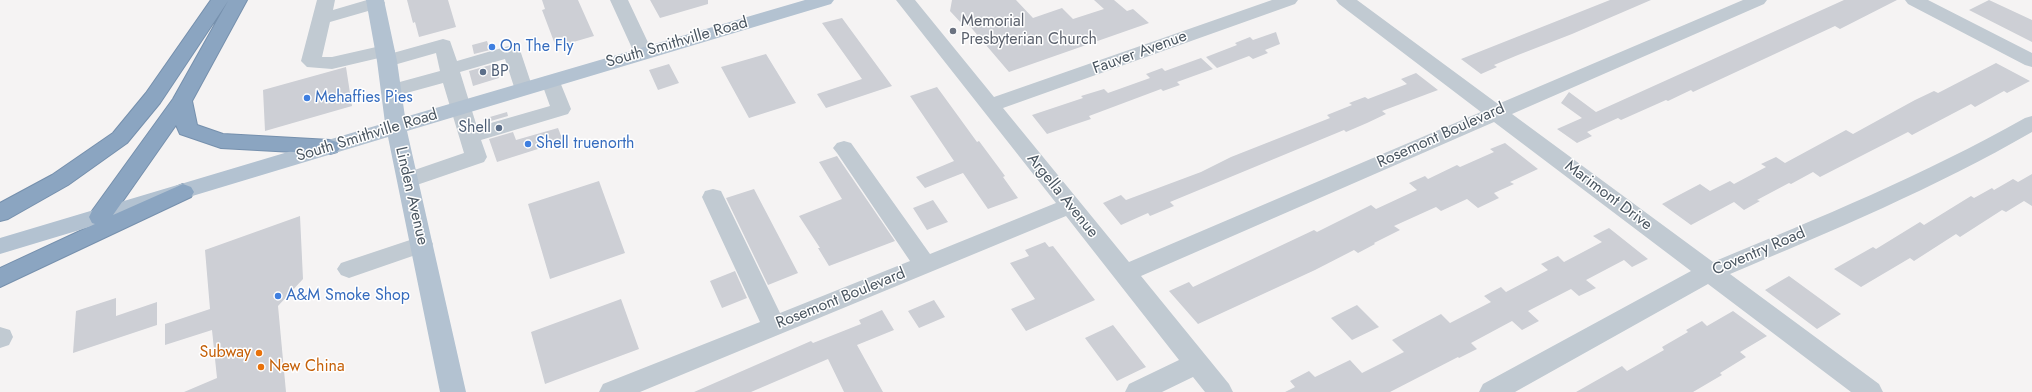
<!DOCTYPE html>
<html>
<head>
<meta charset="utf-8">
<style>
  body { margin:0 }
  canvas { display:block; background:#f5f3f3 }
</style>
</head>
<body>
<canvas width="2032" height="392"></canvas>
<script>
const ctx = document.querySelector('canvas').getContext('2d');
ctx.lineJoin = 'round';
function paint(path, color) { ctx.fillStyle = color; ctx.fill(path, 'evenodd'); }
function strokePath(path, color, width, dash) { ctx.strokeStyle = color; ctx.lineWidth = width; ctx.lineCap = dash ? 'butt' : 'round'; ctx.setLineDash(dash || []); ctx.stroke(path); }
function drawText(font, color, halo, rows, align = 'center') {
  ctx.font = font + ' Jost,sans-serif'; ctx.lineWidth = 3; ctx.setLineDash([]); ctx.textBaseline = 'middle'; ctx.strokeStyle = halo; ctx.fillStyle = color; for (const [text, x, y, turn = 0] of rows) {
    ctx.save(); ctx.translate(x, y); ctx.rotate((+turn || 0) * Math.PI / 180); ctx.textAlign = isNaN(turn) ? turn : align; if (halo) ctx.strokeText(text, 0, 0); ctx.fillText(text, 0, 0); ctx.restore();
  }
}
const building = new Path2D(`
  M407,0H448L456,27L419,37L415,22L413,23Z
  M542,0H578L594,36L556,47L542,10L545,9Z
  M650,0H708V4L660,18Z
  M952,0H1016L1033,18L1062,8L1073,19L1104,9L1094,0H1114L1127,11L1133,9L1149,23L1009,72L968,24L963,25L950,11Z
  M1610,0H1651L1572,34L1518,55L1494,65L1497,67L1481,74L1461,59Z
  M1844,0H1897L1840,29L1835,26L1693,92L1691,90L1668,101L1666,100L1621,120L1618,118L1587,132L1592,136L1577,143L1557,129L1582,118L1561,103L1569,92L1596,112Z
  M1989,0L2032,20V42L1969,10Z
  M842,18L892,86L826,108L817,94L862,79L822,23Z
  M1276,32L1280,44L1265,50L1268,53L1253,59L1249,56L1217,68L1206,57L1237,45L1235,43L1250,37L1253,40Z
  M487,41L490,50L474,54L472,45Z
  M766,54L796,103L749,118L721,67Z
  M1201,58L1213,69L1177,82L1180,85L1163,91L1161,89L1089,116L1091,119L1073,125L1047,134L1032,115L1083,98L1081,96L1104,89L1108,93L1150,78L1146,74L1162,68L1165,71Z
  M1996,63L2030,81L2007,93L2004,91L1975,107L1971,104L1912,135L1908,132L1820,177L1813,172L1791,184L1789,183L1757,200L1760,201L1744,210L1734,202L1691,225L1662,204L1700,184L1710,191L1730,181L1734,184L1766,167L1761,164L1776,157L1785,163L1846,130L1853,134L1915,100L1934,91L1938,93Z
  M494,64L499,78L473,86L469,71Z
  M669,64L679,83L658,90L649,70Z
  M346,67L352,106L265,131L263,90Z
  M1416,73L1438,90L1382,111L1386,114L1367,123L1346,132L1344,130L1170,202L1174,206L1150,216L1148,213L1121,225L1103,203L1121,195L1126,200L1201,172L1231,157L1330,118L1327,115L1352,105L1349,103L1365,97L1368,99L1407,84L1401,79Z
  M937,87L977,142L979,141L1005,176L1003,177L1018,198L988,209L963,173L925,188L916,177L954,161L910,96Z
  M507,112L508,116L484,123L483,119Z
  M558,128L563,141L497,162L489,139L513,132L516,140Z
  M1505,143L1538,169L1510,182L1514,184L1494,193L1499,198L1478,208L1467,199L1441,211L1436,207L1394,226L1400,230L1374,243L1375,244L1358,253L1354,250L1315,270L1198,324L1169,291L1189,282L1193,287L1314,230L1317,232L1371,205L1376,209L1417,190L1409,183L1425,176L1428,179L1457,165L1460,167L1494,152L1490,149Z
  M837,156L895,241L829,266L818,248H820L799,216L842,199L819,162Z
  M2032,174V206L2024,201L2006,212L2002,210L1960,237L1956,234L1914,261L1910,258L1861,287L1834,269L1873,247L1876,249L1920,222L1924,225L1971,196L1974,198L1992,188L1994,190L2013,179L2018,182Z
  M599,181L625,253L550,279L528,204Z
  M754,189L798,273L768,285L726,198Z
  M933,200L948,222L927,230L913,208Z
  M300,216L303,279L278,306L286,392H184L217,378L212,330L165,345V324L210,309L205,250Z
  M1609,228L1648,259L1632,267L1624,260L1586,280L1596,288L1579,296L1571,289L1528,311L1539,321L1522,330L1512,321L1471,343L1477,349L1459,358L1458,357L1390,392H1285L1295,387L1290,381L1309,371L1315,377L1350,360L1362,373L1404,352L1392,340L1441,314L1450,323L1491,302L1484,296L1501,287L1506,292L1548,270L1541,264L1558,256L1564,262L1602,242L1593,236Z
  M1045,242L1049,247L1053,246L1095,300L1026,331L1011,309L1035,299L1010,263L1029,256L1025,250Z
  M735,271L747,298L722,308L710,281Z
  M1789,276L1841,314L1817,329L1765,290Z
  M116,298V316L157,302V325L73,353L76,311Z
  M621,299L639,349L545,384L531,332Z
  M934,300L945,317L919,328L908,311Z
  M1357,305L1379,327L1352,340L1331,318Z
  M882,310L894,330L857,345L883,392H844L828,359L751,392H694L811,341L813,343L861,324L859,320Z
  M1733,311L1767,336L1740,352L1746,357L1720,373L1722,375L1693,392H1576L1622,366L1627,371L1664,350L1662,347L1688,332L1686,330L1702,321L1707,326Z
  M1113,325L1146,367L1117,381L1085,338Z`);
const minor = new Path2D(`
  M317,0H335L333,10L367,0H383L385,3L382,7L330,22L322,57H332L385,45L392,47L395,51L393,53L443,39L450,41L457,61L512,45L519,47L533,89L530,93L523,95L516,93L505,59L460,72L477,127L550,106L541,81L544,77L551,75L558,77L571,109L568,114L481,140L487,157L484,162L408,188L400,185L397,180L400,175L464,153L443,83L392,97L385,96L382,91L385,86L440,71L436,53L387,67L380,65L377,61L379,58L332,69L307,67L301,61Z
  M610,0H628L653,53L650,57L643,59L636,57Z
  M896,0H915L994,97L1272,0H1298L1295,4L1003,108L1129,262L1481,112L1339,4L1336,0H1357L1498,104L1743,0H1767L1764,4L1512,114L1713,262C1819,218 1924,175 2025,118L2032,116V132C1935,188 1832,231 1730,274L1879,384L1883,392H1851L1708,284L1515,392H1479L1483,384L1691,271L1494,122L1141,276L1229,384L1233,392H1205L1193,377L1162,392H1125L1129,384L1179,360L1066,216L640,392H599L603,384L760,322L702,197L705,191L713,189L721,191L780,313L910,261L837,153L833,148L837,143L844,141L851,143L930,254L1056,203Z
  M1905,0H1928L2032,53V67L2025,65L1908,4Z
  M422,236L430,238L433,244L430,250L349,278L341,275L337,269L341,263Z
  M0,327L10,330L13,337L9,345L0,348Z`);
const major = new Path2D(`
  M366,0H384L397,61L405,117L805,0H834L831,4L407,131L466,392H440L388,137L0,254V238L385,123L377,61Z`);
const highway = new Path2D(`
  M211,0H247L192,101L197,125L223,134L330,140L337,142L341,147L337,152L330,154L221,148L180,134L176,125L113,215L183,184L191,187L194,192L191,197L0,287V268L95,224L92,223L89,217L92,211L173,99L228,1L160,103L127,143L68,185L8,219L0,221V203L52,175L113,133L146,93Z`);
const markers = [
  [953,31,4,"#6b7280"],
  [492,47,4,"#3f7fe0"],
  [483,72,4,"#5c6f8a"],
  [307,98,4,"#3f7fe0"],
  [499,128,4,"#5c6f8a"],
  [528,144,4,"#3f7fe0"],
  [278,296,4,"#3f7fe0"],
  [259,353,4,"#e8710a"],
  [261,367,4,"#e8710a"]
];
const worshipNames = [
  ["Memorial",961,22],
  ["Presbyterian Church",961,40]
];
const streetNames = [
  ["South Smithville Road",677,43,-16],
  ["Fauver Avenue",1140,53,-20],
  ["South Smithville Road",367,136,-17],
  ["Rosemont Boulevard",1441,136,-24],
  ["Linden Avenue",411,196,77],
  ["Argella Avenue",1062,196,51],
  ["Marimont Drive",1608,196,37],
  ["Coventry Road",1759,252,-23],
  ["Rosemont Boulevard",841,299,-22]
];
const shopNames = [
  ["On The Fly",500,47],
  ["Mehaffies Pies",315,98],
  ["Shell truenorth",536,144],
  ["A&M Smoke Shop",286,296]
];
const serviceNames = [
  ["BP",491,72],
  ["Shell",491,128,"right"]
];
const foodNames = [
  ["Subway",251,353],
  ["New China",269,367,"left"]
];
paint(building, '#cdcfd5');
strokePath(highway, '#7690ad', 2);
paint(minor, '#c1cad2');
paint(major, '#b3c2d1');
paint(highway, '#8ba5c1');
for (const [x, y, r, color] of markers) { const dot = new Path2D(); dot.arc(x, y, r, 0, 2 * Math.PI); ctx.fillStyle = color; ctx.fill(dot); strokePath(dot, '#fff', 1.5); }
drawText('16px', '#5b616d', '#fff', worshipNames, 'left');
drawText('16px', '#4a5661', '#fff', streetNames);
drawText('16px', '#366cbe', '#fff', shopNames, 'left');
drawText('16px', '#4e5e75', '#fff', serviceNames, 'left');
drawText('16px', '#c56008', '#fff', foodNames, 'right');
</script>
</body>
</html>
